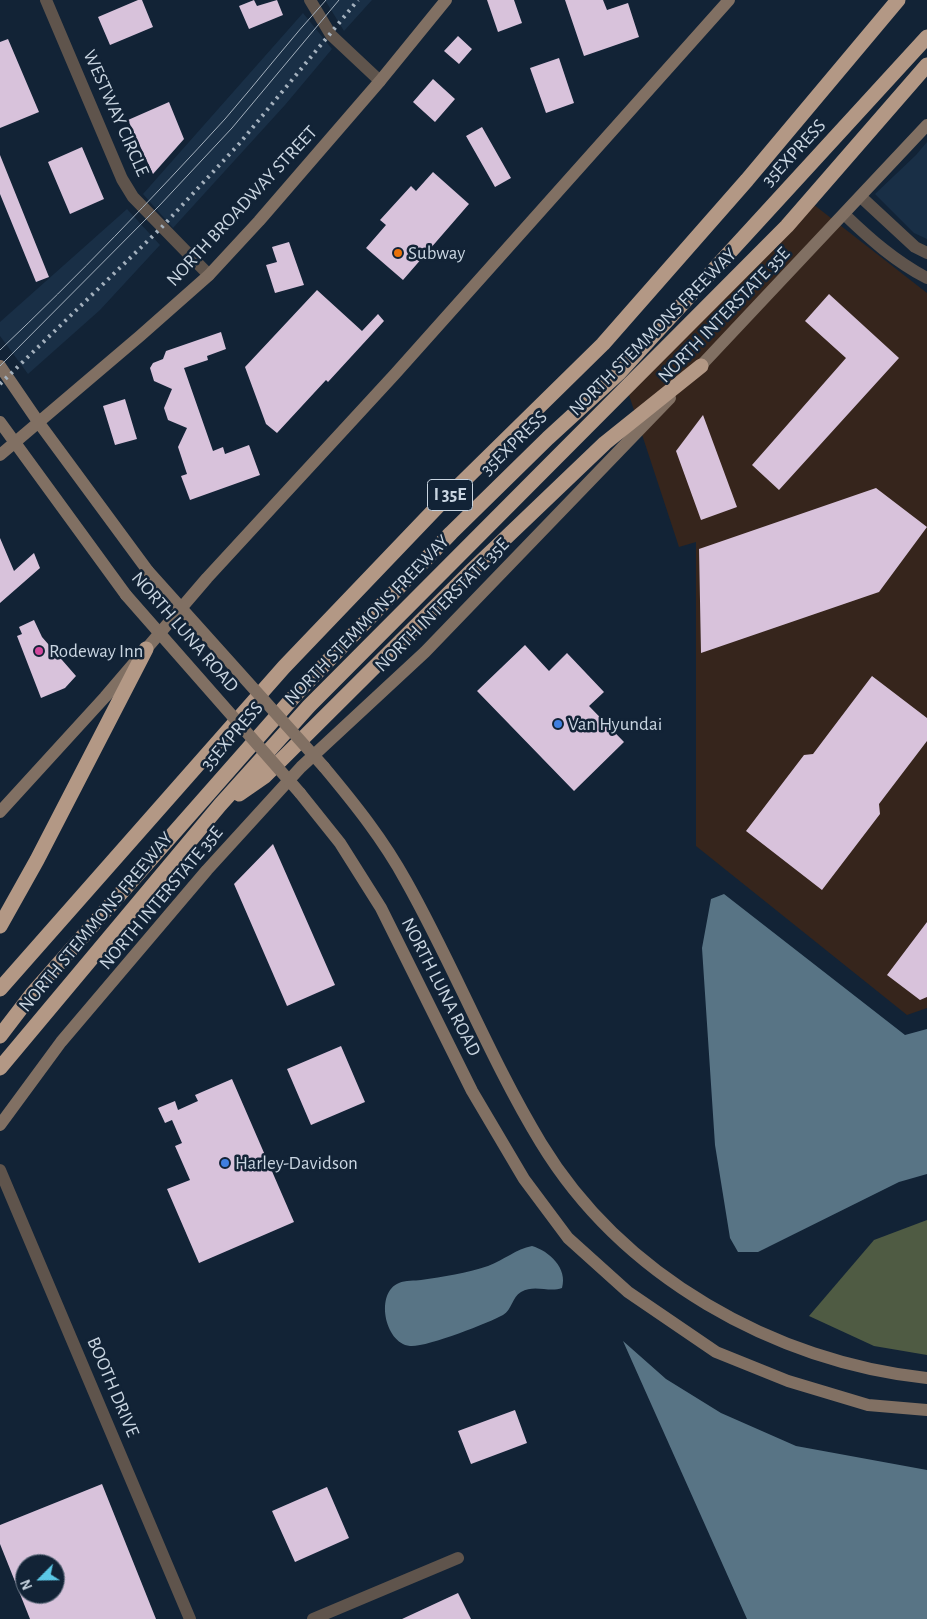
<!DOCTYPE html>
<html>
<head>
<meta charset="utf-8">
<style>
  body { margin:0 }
  #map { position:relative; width:927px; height:1619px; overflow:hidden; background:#122336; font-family:"Alegreya Sans",sans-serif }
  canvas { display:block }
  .north { position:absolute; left:15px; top:1554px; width:50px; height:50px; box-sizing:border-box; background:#122336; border:1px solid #5b6a7a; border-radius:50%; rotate:247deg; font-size:14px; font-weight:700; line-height:20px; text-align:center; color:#c9d5e1 }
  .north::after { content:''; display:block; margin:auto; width:18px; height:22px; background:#5bc8e6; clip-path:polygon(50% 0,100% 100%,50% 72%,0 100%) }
</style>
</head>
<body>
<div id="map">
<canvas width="927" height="1619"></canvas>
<div class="north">N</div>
</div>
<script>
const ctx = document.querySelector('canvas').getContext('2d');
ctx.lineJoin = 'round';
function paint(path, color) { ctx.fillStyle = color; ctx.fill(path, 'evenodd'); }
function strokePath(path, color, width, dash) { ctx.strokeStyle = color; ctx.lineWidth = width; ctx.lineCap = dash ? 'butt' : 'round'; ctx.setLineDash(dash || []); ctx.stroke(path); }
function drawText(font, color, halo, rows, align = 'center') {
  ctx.font = font + ' "Alegreya Sans",sans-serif'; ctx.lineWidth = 5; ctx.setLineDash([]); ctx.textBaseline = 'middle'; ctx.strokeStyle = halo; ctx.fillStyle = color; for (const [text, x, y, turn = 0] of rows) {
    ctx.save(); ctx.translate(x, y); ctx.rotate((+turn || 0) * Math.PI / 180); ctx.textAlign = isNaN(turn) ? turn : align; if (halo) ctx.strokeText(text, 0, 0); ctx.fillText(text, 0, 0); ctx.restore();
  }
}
const commercial = new Path2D(`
  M804,197L927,293V1008L907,1015L696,846V542L679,547L626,386Z`);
const built = new Path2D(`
  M325,0H372L344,31Z
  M303,13L332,49L285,105L173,228L143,194Z
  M927,142V239L914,233L875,194L916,155Z
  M127,209L160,245L100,310L28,374L0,336V322Z`);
const forest = new Path2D(`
  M927,1220V1355L874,1346L809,1316L874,1240Z`);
const water = new Path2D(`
  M724,894L905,1035L927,1029V1174L899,1182L758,1252H738L730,1238L715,1145L702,948L711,899Z
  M532,1246C549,1251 568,1268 562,1288C549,1293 535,1284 521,1292C512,1297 512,1310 503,1315C489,1323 424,1348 410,1346C384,1343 375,1292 399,1283C405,1280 415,1281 421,1280C443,1277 467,1273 488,1266C504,1260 516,1249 532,1246Z
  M623,1341L666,1379L721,1413L796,1446L927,1470V1619H747Z`);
const building = new Path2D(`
  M138,0H142L153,27L110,45L98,17Z
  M254,0L257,6L277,0L283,15L249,29L239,6Z
  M487,0H514L522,23L498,32Z
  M565,0H603L607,10L628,3L639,37L584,56Z
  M458,36L472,49L459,64L444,51Z
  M8,39L39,112L0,128V42Z
  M559,58L574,103L546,113L530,68Z
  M433,79L455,99L435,122L413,102Z
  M169,102L184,139L153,174L128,120Z
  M482,127L511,178L495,187L466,136Z
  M82,147L104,199L70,214L48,162Z
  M0,155L49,277L36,282L0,194Z
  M433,172L469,204L403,280L366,248L386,225L380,220L411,186L416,191Z
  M289,242L304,285L275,293L266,265L277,262L272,247Z
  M317,290L362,331L378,314L384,321L328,382L326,380L277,433L266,424L245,367Z
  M829,294L899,358L779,490L752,465L846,358L805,321Z
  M221,332L226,349L207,356L208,360L184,368L213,451L223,447L225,454L249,445L260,475L190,500L181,476L187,474L178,447L187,428L168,420L164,408L172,389L154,381L150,368L153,363L163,359L166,351Z
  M125,399L137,439L115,445L103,406Z
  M703,415L737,507L701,520L676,451Z
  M876,488L927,527L879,592L701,653L699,549Z
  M0,538L14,571L34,553L40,568L0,603Z
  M34,620L42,637L76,676L65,688L41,698L17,636L22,634L19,627Z
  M525,645L549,671L567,653L604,692L589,706L624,742L574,791L477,691Z
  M872,676L927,718V741L879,804L880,814L822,890L746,831L804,755L813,754Z
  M273,844L335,985L287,1006L234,884Z
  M927,922V997L920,1000L887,975Z
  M341,1046L365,1102L311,1125L287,1069Z
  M232,1079L294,1222L199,1263L167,1189L190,1180L175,1146L182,1143L172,1120L165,1123L158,1108L175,1101L178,1110L198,1101L195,1095Z
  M515,1410L527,1443L471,1464L458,1431Z
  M102,1484L156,1619H30L0,1544V1525ZM25,1564H55V1594H25Z
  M327,1487L349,1538L295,1562L272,1511Z
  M458,1593L471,1619H402Z`);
const street = new Path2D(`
  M46,0L122,179L133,197L209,275
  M310,0L331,35L380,81
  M861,197L915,247L927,253
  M845,215C870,239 896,262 927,278
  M0,1170L190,1619
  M313,1619L458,1558`);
const secondary = new Path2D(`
  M0,366L39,423L148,571
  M694,373L927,125
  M0,422L126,595
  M0,455L140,336L209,275L259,221L380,81L446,0
  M324,767C354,803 383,839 406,881C454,966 490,1059 541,1143C622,1276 774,1362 927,1378
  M300,793L340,843L381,908L472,1091L524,1179L568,1238L628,1292L716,1352L788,1381L868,1405L927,1410
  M0,812L105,697L207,578L395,374L729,0
  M0,1125L61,1042L207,870L301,767L425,652L670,398`);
const highway = new Path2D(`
  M239,794L265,776L470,572L605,443L701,366
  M0,926L37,860L146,649
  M0,989L284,667L439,505L603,344L747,180L898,0
  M0,1036L32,994L298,692L451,533L548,438L619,373L927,37
  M0,1068L220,805L309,706L787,226L927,65`);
const tram = new Path2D(`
  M0,350C78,276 152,199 225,119C259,80 291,38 326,0
  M0,366L159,206L232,128L339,0`);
const rail = new Path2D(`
  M0,384L161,228L239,144L358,0`);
const secondaryBridge = new Path2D(`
  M148,571L324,767
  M126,595L300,793`);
const markers = [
  [398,253,5,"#e8710a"],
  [39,651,5,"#d1479c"],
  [558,724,5,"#3f7fe0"],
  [225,1163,5,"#3f7fe0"]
];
const shields = [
  [450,495,45]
];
const shieldNames = [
  ["I 35E",450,495]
];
const streetNames = [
  ["WESTWAY CIRCLE",116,113,66],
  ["35EXPRESS",794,153,-47],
  ["NORTH BROADWAY STREET",242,206,-47],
  ["NORTH INTERSTATE 35E",724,315,-46],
  ["NORTH STEMMONS FREEWAY",653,332,-45],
  ["35EXPRESS",514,443,-44],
  ["NORTH INTERSTATE 35E",442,605,-45],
  ["NORTH STEMMONS FREEWAY",367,620,-46],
  ["NORTH LUNA ROAD",185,632,49],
  ["35EXPRESS",232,736,-49],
  ["NORTH INTERSTATE 35E",161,898,-50],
  ["NORTH STEMMONS FREEWAY",96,922,-50],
  ["NORTH LUNA ROAD",441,987,63],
  ["BOOTH DRIVE",113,1387,67]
];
const poiNames = [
  ["Subway",408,253],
  ["Rodeway Inn",49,651],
  ["Van Hyundai",568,724],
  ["Harley-Davidson",235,1163]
];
paint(commercial, '#36251c');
paint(built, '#192f46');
paint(forest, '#4f5b43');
paint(water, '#587485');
paint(building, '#d8c2db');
strokePath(street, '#5f544c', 12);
strokePath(secondary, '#817063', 12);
strokePath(highway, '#b39885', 15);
strokePath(tram, '#a4b1be', 1);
strokePath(rail, '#a4b1be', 4, [2.5, 5]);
strokePath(secondaryBridge, '#817063', 12);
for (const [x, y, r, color] of markers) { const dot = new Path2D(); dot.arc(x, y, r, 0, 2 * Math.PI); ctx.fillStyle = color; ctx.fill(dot); strokePath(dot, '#122336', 2); }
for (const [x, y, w] of shields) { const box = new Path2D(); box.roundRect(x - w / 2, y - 15.5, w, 31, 4); ctx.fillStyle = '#122336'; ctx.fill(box); strokePath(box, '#c9d5e1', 1); }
drawText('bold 18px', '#c9d5e1', null, shieldNames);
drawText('19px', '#c9d5e1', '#122336', streetNames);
drawText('19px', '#c9d5e1', '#122336', poiNames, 'left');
</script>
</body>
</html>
